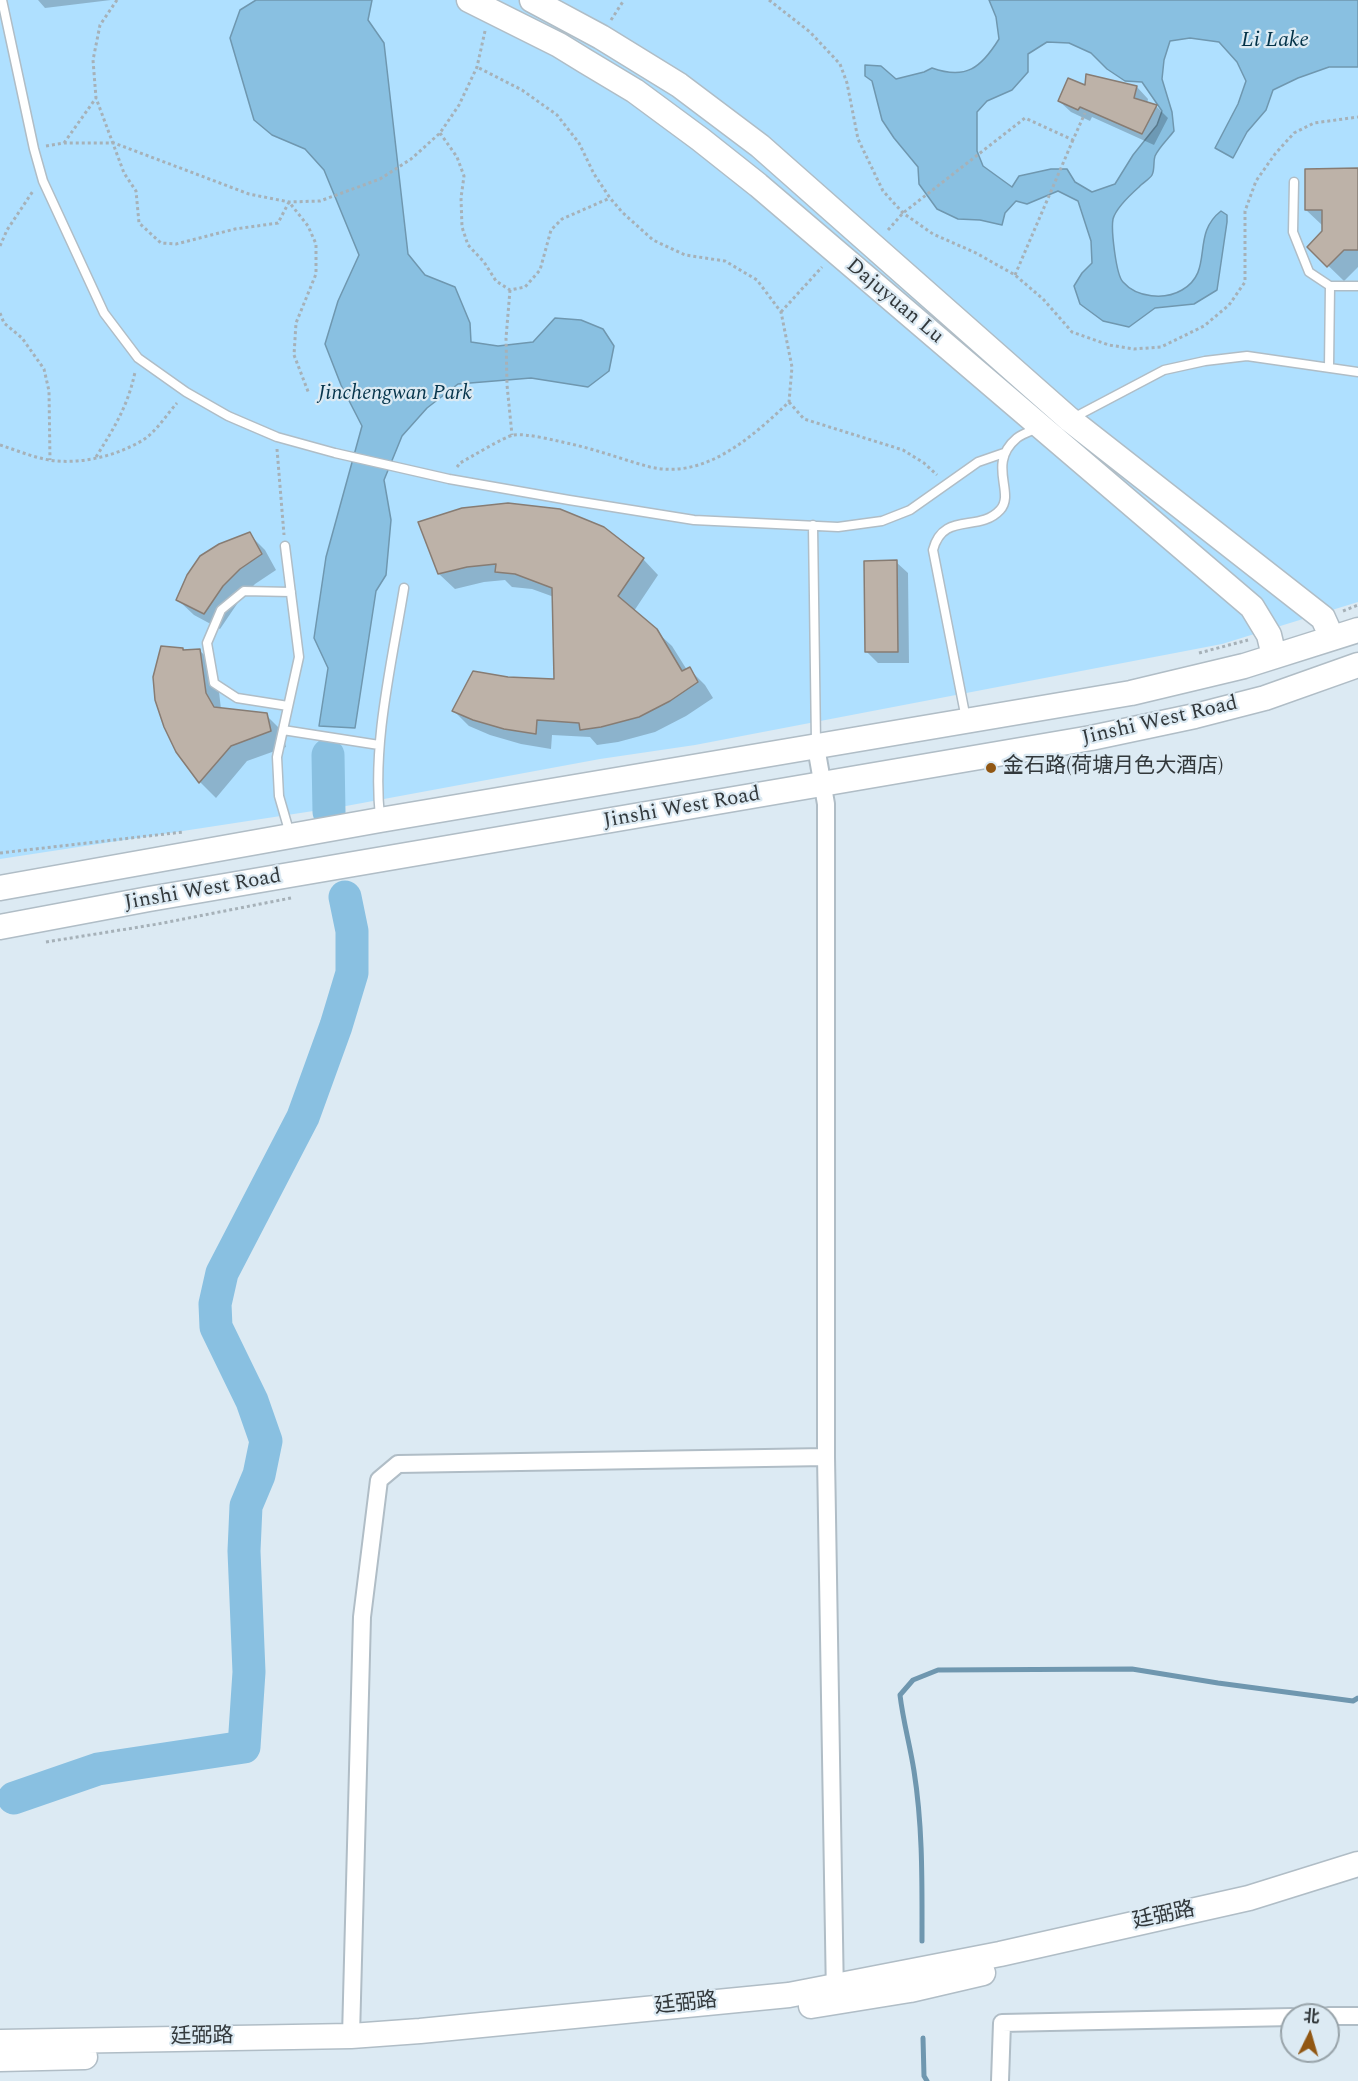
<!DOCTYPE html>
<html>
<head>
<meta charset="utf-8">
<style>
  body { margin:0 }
  #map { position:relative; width:1358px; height:2081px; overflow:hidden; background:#dceaf3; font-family:Spectral,"Noto Sans SC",serif }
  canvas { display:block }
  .north { position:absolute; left:1280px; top:2003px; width:60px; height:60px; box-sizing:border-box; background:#dceaf3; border:2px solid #98a3a9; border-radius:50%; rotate:5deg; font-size:16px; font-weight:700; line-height:24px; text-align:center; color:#32383b }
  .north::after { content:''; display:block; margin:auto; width:21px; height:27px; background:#915713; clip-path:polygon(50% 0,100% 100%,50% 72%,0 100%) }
</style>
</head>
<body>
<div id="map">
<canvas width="1358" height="2081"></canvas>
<div class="north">北</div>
</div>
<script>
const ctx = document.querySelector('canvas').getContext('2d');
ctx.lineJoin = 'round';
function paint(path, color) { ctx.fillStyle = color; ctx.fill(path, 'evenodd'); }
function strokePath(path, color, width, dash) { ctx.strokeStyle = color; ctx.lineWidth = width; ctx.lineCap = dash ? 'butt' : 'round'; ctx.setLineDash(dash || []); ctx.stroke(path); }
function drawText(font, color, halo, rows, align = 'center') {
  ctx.font = font + ' Spectral,"Noto Sans SC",serif'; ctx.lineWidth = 4.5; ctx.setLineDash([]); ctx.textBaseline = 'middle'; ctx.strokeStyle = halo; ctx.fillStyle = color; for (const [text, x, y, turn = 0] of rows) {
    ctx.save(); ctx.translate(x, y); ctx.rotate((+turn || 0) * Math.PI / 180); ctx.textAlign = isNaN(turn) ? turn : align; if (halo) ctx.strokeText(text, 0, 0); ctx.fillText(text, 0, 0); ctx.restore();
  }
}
const green = new Path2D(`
  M0,0H1358V602L1222,644L695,745L600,759L346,806L0,859Z`);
const water = new Path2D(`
  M256,0H372L368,20L384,43L408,254L425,275L455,287L470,323L471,342L498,346L533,342L555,318L581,320L603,329L614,346L609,371L588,387L531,378L458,384L427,408L402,436L384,480L391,520L386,575L376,591L355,728L319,726L328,668L314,638L326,557L362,426L341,385L325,344L338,301L359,255L324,170L305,149L272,135L254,120L230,38L240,10Z
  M989,0H1358V67H1329L1298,78L1273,90L1266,110L1247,132L1233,158L1215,148L1238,104L1246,81L1237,62L1219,42L1190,38L1170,41L1164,60L1162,79L1172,112L1174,131C1168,139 1159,147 1155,156C1153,162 1155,169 1152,175C1150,179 1142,183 1139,187C1130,195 1116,208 1113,219C1111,230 1116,275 1123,282C1137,298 1165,300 1182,290C1215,271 1190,235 1221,211L1227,215V222L1217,290L1194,304L1155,308L1129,327L1103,321L1080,304L1074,286L1082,273L1092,263L1091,241L1078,201L1058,191L1027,204L1016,201L1005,213L1002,225L980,220L958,219L937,209L919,184L918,167L894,138L882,120L872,81L865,76V65L881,66L896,79L924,72L932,68C966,80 981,68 999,39L996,17ZM1047,42L1069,43L1091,53L1107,69L1125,81L1142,82L1162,111L1157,125L1133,155L1115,184L1092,192L1075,182L1067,169H1051L1019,176L1012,187L983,166L977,151V112L987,101L1012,90L1028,72V54Z`);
const shadow = new Path2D(`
  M38,0H111L45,8Z
  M1137,87L1148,99L1147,104L1156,106L1168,118L1154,145L1092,117L1090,121L1071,112L1059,101L1086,88Z
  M1358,170V267L1344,281L1309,247L1324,232L1322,225L1306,210Z
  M420,523L643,559L658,575L634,611L672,646L687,670L689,669L705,685L713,698L686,716L655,732L618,742L597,745L590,737L552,735L551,749L521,744L490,735L469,726L454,711L508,679L556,680L554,597L532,589L512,587L505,580L484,582L455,589L439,574Z
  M249,534L265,550L276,570L255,584L239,601L220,629L194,615L178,600Z
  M896,562L908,573L909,663H878L866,651Z
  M182,649L184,651H200L216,666L221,709L266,715L282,731L286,747L247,761L216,798L200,782L178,752Z`);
const stream = new Path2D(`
  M922,1941C922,1884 923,1828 914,1771C910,1745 903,1721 900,1695L913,1680L938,1670L1132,1669L1218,1683L1353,1701L1358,1698
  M923,2038L924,2076L927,2081`);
const river = new Path2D(`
  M328,755L329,812
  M14,1798L98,1769L244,1747L249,1672L244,1551L246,1506L259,1475L266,1441L252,1401L216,1327L215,1304L222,1273L303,1117L336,1026L352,973V931L345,897`);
const building = new Path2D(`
  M1086,74L1137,86L1134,98L1157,105L1142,134L1080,107L1078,110L1058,101L1068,78L1085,85Z
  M1358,168V250H1344L1327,267L1307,247L1322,231V210H1305V169Z
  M508,503L560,509L604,527L644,558L618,596L657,629L682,671L690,667L698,682L670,701L639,717L601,727L580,730L579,723L537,720L536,734L504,729L473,720L452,711L473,671L508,677L554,679L552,588L515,574L495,572L496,564L467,567L438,574L418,522L462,508Z
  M250,532L262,554L240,569L223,586L204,614L176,600L187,575L200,556L219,544Z
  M897,560L898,652H865L864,561Z
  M161,646L183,648V650L200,649L206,693L214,707L267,713L271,731L231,746L199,783L176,752L164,727L155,700L153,677Z`);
const path = new Path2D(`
  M117,0L100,25L93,60L96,98L124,173L136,191L139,223L161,243L176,244L235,229L278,223L289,202L308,226L316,244V274L296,323L294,355L309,394
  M769,0L810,32L840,64L847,83L858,139L883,191L903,213L933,234L976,253L1015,275L1043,299L1072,332L1109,345L1134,349L1161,347L1204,326L1229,305L1245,282V211L1256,181L1275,154L1294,133L1314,123L1358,117
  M611,20L624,0
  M440,133L457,157L464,176L461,198L462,227L468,245L484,262L496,281L510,290L525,287L540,270L551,230L562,219L610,198
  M64,143L96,98
  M46,146L64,143H114L249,194L289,202L320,201L380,179L411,159L440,133L459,105L477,67L485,31
  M888,230L903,213L1025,118L1073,140L1085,113
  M0,246L7,230L33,191
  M1015,275L1073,140
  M510,290L506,338L507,385L512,435
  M781,312L822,267
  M0,313L4,323L22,338L44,369L49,391L50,460
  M789,402L804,419L903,450L924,463L937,475
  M0,445C16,450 32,457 49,460C79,465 117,456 143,440C156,432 167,414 177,403
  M277,449L284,535
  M96,457C114,428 128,406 135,372
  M457,467L460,463C471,457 504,437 513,435C527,433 557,441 571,444C598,450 624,460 650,467C705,480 752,437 789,402L792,367L781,312L757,280L725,261L685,255L653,240L622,212L610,198L594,174L579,143L557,115L522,90L477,67
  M1343,611L1358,605
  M1199,653L1248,640
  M0,853L183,832
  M46,942L158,924L291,898`);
const lane = new Path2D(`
  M2,0L34,149L43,181L104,313L138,358L186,392L228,416L277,437L335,453L449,479L569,500L694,520L838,527L882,521L910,510L978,462L1004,453
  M1294,182L1293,232L1309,272L1330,286
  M1329,367L1330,286H1358
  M1073,418L1164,370L1205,361L1247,356L1358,372
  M813,525L816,743
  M285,546L299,657L277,757L279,796L290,834
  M288,706L237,698L214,683L207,643L221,610L244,591L291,592
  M966,719L933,550C943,511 979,533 1000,510C1016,493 986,464 1017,438C1022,434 1031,431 1038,428
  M283,730L379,745
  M380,817C372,743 392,662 404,588`);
const street = new Path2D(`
  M816,747L826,804V1457L835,1997
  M1328,2016H1358
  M351,2036L362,1617L379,1480L398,1464L826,1457
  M1000,2081L1002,2023L1292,2017`);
const secondary = new Path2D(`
  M469,0L559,45L585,61L635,91L700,139L758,185L1252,607L1269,635L1274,656
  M532,0L601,37L679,85L760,146L1069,419L1323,618L1332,638
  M0,888L380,820L1131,693L1244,666L1358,630
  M0,927L149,899L1091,738L1195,716L1265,698L1358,665
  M811,2006L910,1990L983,1973
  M0,2042L351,2036L420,2031L789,1995L1000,1954L1249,1898L1358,1864
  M0,2059L85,2057`);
const markers = [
  [991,768,6,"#915713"]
];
const streetNames = [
  ["Dajuyuan Lu",894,302,40],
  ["Jinshi West Road",1160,722,-13],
  ["Jinshi West Road",682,809,-10],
  ["Jinshi West Road",203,891,-10],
  ["廷弼路",1164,1917,-12],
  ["廷弼路",686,2005,-6],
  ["廷弼路",202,2038,-1]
];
const parkNames = [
  ["Jinchengwan Park",395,395]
];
const poiNames = [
  ["金石路(荷塘月色大酒店)",1003,768]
];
const waterNames = [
  ["Li Lake",1275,42]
];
paint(green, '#afe0ff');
paint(water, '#89c0e1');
strokePath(water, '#6f97af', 1.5);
paint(shadow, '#0003');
strokePath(stream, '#6f97af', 5);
strokePath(river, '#89c0e1', 33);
paint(building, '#bdb2a8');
strokePath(building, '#877c73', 1.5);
strokePath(lane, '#b0bdc6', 11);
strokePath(street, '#b0bdc6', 20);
strokePath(secondary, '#b0bdc6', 27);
strokePath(path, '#a6b1b8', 3, [3, 3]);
strokePath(lane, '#fff', 8);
strokePath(street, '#fff', 16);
strokePath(secondary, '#fff', 24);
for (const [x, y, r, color] of markers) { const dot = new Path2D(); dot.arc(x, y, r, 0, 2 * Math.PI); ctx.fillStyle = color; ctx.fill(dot); strokePath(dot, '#dceaf3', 2); }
drawText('21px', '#32383b', '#dceaf3', streetNames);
drawText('italic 21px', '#06354c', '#dceaf3', parkNames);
drawText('21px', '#32383b', '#dceaf3', poiNames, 'left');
drawText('italic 22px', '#033248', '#dceaf3', waterNames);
</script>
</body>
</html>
